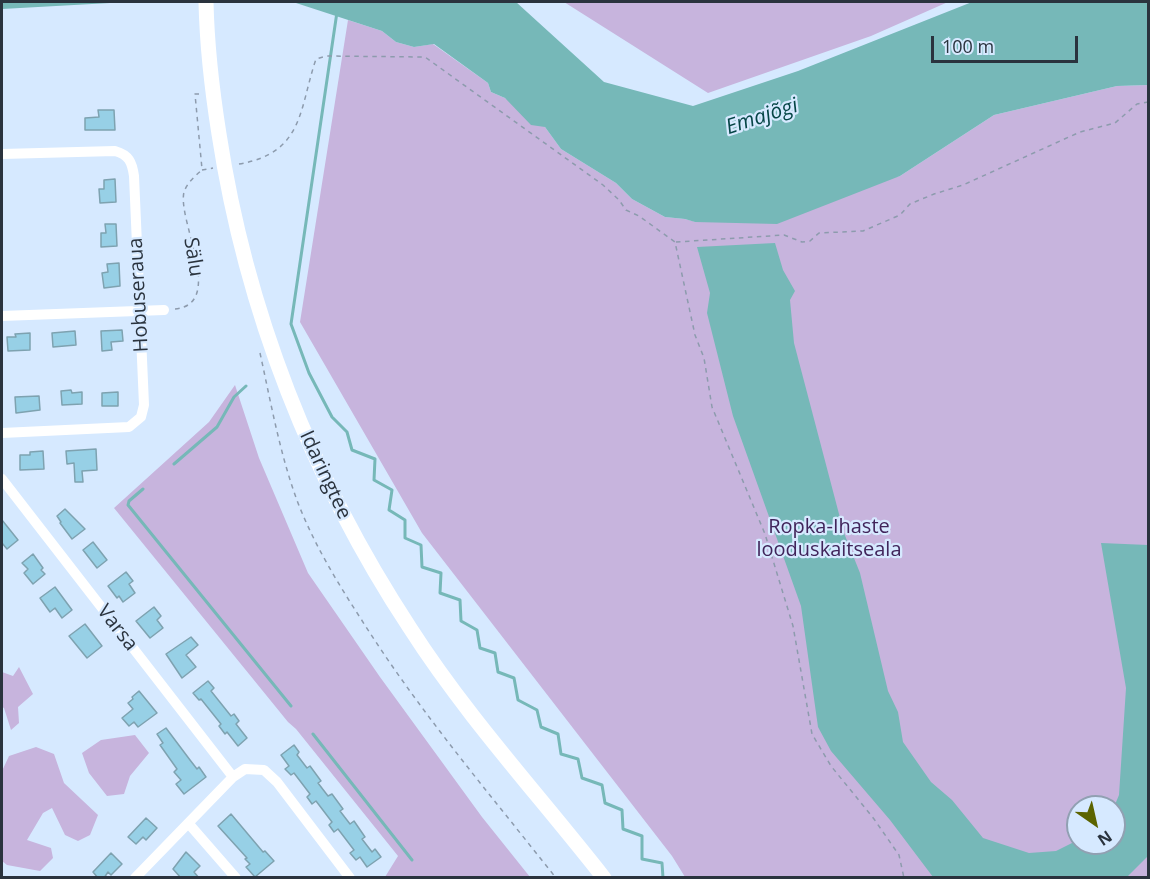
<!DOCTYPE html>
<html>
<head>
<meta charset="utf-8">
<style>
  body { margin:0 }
  #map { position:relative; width:1150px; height:879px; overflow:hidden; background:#d6e9ff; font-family:"Open Sans",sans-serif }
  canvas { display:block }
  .frame { position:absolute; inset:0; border:3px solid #2a333e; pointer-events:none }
  .north { position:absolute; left:1066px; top:795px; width:60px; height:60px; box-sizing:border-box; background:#d6e9ff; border:2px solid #91a0b2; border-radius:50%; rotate:146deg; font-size:16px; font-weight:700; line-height:24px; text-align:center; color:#2a333e }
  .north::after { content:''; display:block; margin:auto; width:21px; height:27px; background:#5c6400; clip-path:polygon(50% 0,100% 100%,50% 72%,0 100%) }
  .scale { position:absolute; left:931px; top:36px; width:147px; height:27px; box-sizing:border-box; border:3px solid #2a333e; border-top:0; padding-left:8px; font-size:18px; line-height:21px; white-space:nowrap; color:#2a333e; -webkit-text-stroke:4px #d6e9ff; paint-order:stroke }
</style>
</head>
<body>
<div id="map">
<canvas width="1150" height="879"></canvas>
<div class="frame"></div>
<div class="north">N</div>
<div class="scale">100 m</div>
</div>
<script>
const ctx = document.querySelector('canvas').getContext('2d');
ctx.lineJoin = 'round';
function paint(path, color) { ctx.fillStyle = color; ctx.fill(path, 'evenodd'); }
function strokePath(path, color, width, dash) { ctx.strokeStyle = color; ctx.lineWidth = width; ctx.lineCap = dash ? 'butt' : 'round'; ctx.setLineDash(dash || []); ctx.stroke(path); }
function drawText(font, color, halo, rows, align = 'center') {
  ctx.font = font + ' "Open Sans",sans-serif'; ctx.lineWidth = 4.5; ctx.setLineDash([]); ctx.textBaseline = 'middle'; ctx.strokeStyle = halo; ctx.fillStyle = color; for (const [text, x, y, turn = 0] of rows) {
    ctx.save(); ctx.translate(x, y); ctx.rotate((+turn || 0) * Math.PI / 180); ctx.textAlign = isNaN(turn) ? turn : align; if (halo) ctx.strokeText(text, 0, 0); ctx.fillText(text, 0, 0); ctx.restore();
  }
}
const green = new Path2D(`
  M564,2H948L871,36L708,93Z
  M348,20L382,31L396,42L414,47L433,44L488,83L491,92L505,98L545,127L561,149L616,183L632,199L665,217L685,219L696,222L900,176L994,115L1117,86L1148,85V877H685L672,856L422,533L300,322ZM1078,807H1114V843H1078Z
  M235,385L259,458L308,573L380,677L482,817L530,877H385L398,856L296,729L288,722L114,508L209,422Z
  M19,667L33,694L18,707L19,723L11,730L4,708L2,707V672L13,676Z
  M135,735L149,753L130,776L124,794L107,796L89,773L82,753L101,740Z
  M36,747L54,754L64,783L98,815L90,835L78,841L65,835L52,808L43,813L27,840L51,848L53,858L40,871L7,865L2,861V771L9,756Z`);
const water = new Path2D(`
  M2,2H128L2,9Z
  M278,2H516L604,82L693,106L798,71L972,2H1148V85L1117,86L994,115L900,176L777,224L695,222L685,219L665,217L632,199L616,183L561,149L545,127L531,125L505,98L491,92L488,83L434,44L414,47L396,42L382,31L296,3Z
  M775,243L783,270L795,291L790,300L794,343L844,533L860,573L888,691L898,712L903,742L931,782L952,800L983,838L1029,853L1056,851L1078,840V843H1114V807L1119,795L1126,688L1101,543L1148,545V856L1127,877H933L890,820L831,751L818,727L801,606L733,416L707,313L710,293L697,247Z`);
const stream = new Path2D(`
  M337,12L291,324L309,373L332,417L347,432L352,450L375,459L374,480L392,490L389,510L405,520V538L421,545L422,567L441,573L440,593L460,600L461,621L477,630L480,648L495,653L498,672L514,678L518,700L537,710L541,727L558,734L561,754L578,759L582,778L602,785L605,803L622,810L623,829L642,836V859L662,863L663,878
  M174,464L217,427L234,397L246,386
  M143,489L129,501L128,505L291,706
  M313,734L412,860`);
const building = new Path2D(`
  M98,110H114L115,130H85V118L99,117Z
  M115,179L116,202L100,203L99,189H104V180Z
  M105,224H116L117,246L101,247V233H106Z
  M119,263L120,286L104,288L102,273L108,272L107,264Z
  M122,330L123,341L111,342L112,350L102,351L101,331Z
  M75,331L76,345L53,347L52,333Z
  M30,333V350L8,351L7,337H16L15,334Z
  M71,390L72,393L82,392V404L62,405L61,391Z
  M118,392V406H102V393Z
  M39,396L40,410L16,413L15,397Z
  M96,449L97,470L82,471L83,482H75L74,463L67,464L66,451Z
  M43,451L44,469L20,470V455H30V452Z
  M65,509L85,529L72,539L60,523L61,522L57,516Z
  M2,520L18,540L7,549L2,543Z
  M93,542L107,560L97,568L83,550Z
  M33,554L43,568L41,570L45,574L33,584L24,573L28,569L22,563Z
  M126,572L133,581L129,584L135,593L123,602L119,596L117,598L108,586Z
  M55,587L72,610L62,618L55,608L50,612L40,598Z
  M154,607L161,616L157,620L163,628L150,638L136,621Z
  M85,624L102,646L87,658L69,636Z
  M191,637L198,645L186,655L196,667L182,678L166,654Z
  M208,681L214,688L211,691L231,716L234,714L239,721L236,724L247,738L238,746L227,732L225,734L219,726L221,724L201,699L199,700L193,693Z
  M139,691L157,713L138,727L134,722L129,726L122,718L133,709L128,703L133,699L132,697Z
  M166,728L190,760L197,769L199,767L206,777L184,794L176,784L181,780L174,772L177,769L160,745L163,743L157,734Z
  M294,745L299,752L297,755L307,768L310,766L321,781L318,783L328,796L332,794L343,809L340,811L350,824L354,821L365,837L362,839L372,852L375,849L381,857L367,867L360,857L356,860L350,853L354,850L338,829L334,832L329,825L332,822L316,801L312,804L307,797L310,794L294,773L291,775L285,769L289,766L281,755Z
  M231,814L263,852L265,851L274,861L255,877L246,867L250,864L245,859L247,858L218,826Z
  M146,818L157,828L146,840L143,837L136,844L128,837Z
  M186,852L200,866L194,872L199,878H181L173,869Z
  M111,853L122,864L111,875L108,872L104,878H98L93,872Z`);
const path = new Path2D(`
  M199,94H195L202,169
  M239,164C304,153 299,109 316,59L326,56L425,57L603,185L619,200L626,210L639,216L675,242L695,335L704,358L712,407L765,534L793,626L812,734L831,766L874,819L899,855L904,878
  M202,170L213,168
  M676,242L784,235L802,242L810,241L819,233L863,231L900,215L910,204L934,194L963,185L1080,132L1115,123L1137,104L1148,102
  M175,309C226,304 177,221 184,192C187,183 195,176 202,170
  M260,353C271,403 280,455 298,503C314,544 337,582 361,619C419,711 489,793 556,878`);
const street = new Path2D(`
  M2,154L115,151C129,155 132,162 134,176L144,405L141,417L129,427L2,433
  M2,316L164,310
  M2,479L233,777L135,878
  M233,777L245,769L264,770L277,782L350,878
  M189,824L236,878`);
const secondary = new Path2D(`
  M206,2C207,46 212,90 219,134C246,311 312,479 410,628C467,717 539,795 604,878`);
const streetNames = [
  ["Sälu",193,257,81],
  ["Hobuseraua",139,295,-93],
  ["Idaringtee",325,475,65],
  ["Varsa",117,628,52]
];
const parkNames = [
  ["Ropka-Ihaste",829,527],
  ["looduskaitseala",829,550]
];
const waterNames = [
  ["Emajõgi",762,117,-18]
];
paint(green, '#c7b4dd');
paint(water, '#76b8b8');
strokePath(stream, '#76b8b8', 3);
paint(building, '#97d0e6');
strokePath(building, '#7ea2b0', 1.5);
strokePath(path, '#8d9bad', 1.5, [4.5, 4.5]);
strokePath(street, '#fff', 10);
strokePath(secondary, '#fff', 15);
drawText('20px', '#2a333e', '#d6e9ff', streetNames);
drawText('20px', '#41255b', '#d6e9ff', parkNames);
drawText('italic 21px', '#054546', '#d6e9ff', waterNames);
</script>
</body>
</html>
